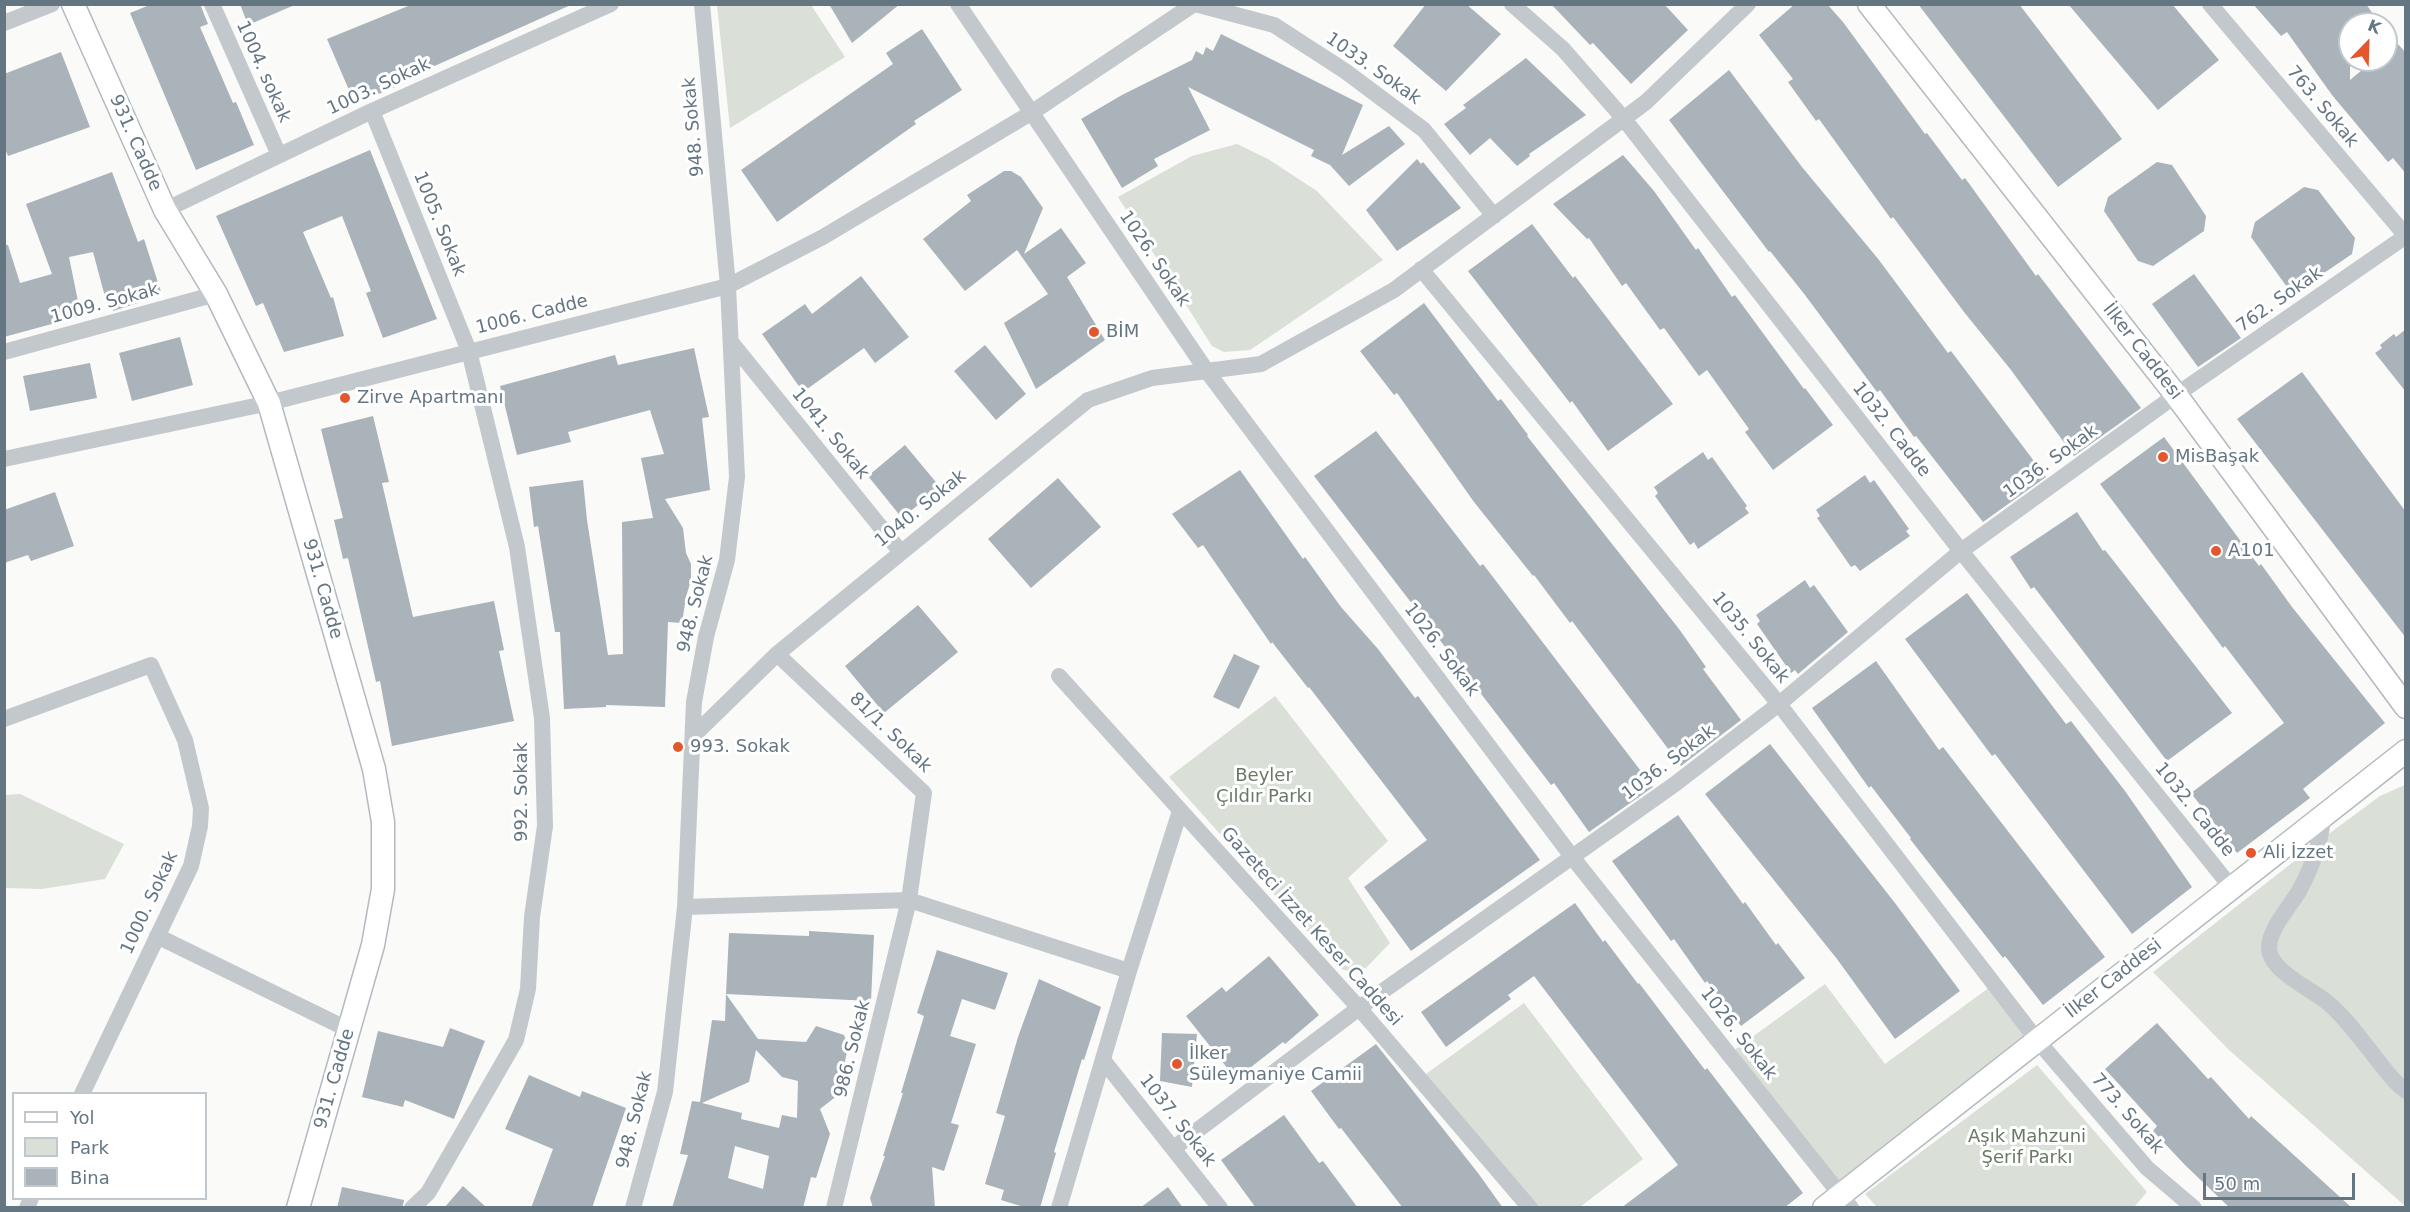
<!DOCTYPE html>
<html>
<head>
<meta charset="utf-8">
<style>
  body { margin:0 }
  #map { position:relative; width:2410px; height:1212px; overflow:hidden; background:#fafaf8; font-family:"DejaVu Sans",sans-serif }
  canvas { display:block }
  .frame { position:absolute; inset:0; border:6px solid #657683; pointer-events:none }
  .legend { position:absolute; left:12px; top:1092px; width:195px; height:108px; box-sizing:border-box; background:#fff; border:2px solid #c1c8cd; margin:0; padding:8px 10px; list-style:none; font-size:18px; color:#657683 }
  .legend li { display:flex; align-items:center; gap:12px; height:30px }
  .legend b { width:30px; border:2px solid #c1c8cd }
  .north { position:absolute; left:2338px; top:12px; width:60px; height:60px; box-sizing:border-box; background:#fff; border:2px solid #c1c8cd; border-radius:50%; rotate:23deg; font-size:16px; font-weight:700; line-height:24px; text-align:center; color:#657683 }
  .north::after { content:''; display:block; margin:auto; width:21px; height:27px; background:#e4572e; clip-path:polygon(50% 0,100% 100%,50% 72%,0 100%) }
  .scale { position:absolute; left:2203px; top:1173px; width:152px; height:27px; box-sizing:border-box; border:3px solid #657683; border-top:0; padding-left:8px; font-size:18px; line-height:21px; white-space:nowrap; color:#657683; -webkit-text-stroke:4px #fff; paint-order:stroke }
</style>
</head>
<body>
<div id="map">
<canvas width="2410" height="1212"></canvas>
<div class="frame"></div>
<ul class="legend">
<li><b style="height:8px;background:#fff"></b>Yol</li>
<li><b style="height:16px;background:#dadfd7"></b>Park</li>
<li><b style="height:16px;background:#aab3b9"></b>Bina</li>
</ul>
<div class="north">K</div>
<div class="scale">50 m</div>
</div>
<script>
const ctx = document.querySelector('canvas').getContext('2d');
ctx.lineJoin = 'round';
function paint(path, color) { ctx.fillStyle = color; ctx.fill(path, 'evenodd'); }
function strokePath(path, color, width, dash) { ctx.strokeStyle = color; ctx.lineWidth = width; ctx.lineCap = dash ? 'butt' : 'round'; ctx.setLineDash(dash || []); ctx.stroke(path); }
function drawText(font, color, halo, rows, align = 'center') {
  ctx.font = font + ' "DejaVu Sans",sans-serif'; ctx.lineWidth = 6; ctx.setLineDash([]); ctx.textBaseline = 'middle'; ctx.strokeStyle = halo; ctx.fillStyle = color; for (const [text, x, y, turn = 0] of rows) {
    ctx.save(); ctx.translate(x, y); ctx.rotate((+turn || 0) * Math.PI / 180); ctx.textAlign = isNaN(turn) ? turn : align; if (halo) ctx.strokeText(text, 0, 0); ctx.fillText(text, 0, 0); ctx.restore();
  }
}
const green = new Path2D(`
  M717,5H811L845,57L730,128Z
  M1237,144L1268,159L1317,191L1383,260L1250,350L1224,352L1212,346L1118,197L1192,156Z
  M1275,696L1388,841L1348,878L1390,943L1366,968L1351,973L1340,968L1169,777Z
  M2405,785V1206L2228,1049L2153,972L2330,833L2380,796Z
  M20,794L124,844L105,879L42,889L5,888V795Z
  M1825,984L1885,1064L1994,984L2037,1040L1840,1195L1729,1054Z
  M1524,1003L1643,1159L1580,1207H1530L1419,1079Z
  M2037,1065L2147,1192L2134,1207H1877L1865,1194Z`);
const building = new Path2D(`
  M152,4H200L208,24L200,27L233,103L236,102L254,145L196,170L130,13Z
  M240,4H297L248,25Z
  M413,4H573L401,81L402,84L355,104L327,39Z
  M829,4H900L852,43Z
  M1426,4H1466L1501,34L1446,91L1393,46Z
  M1551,4H1664L1688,30L1631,84L1593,43L1590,45Z
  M1795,4H1827L1843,22L1925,134L1927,133L1962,180L1965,178L2036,276L2038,274L2141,408L2074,456L2011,370L1964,312L1893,217L1891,219L1819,119L1816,121L1788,82L1793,79L1759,35Z
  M1918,4H2019L2122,139L2058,187Z
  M2068,4H2172L2219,60L2158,110Z
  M2253,4H2366L2380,24H2350V80L2374,60H2386V50L2396,42L2406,53V174L2393,158L2388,162L2332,95L2287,32L2281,36Z
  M922,29L962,90L914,121L916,124L777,222L741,170L893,64L886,53Z
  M1221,34L1363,105L1342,155L1389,126L1405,144L1349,186L1330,165L1311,156L1314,150L1188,87L1210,130L1154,159L1158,166L1122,188L1081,119L1122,95L1192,60L1196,51L1203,55L1206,47L1213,51Z
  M61,52L90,127L8,156L4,147V74Z
  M1526,58L1586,115L1529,154L1530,156L1517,166L1490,138L1470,155L1444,124L1466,108L1463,105Z
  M1729,70L1802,167L1879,260L1948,353L1951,351L2046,477L1983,522L1916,436L1914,437L1880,390L1877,392L1805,295L1770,251L1769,252L1669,120Z
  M370,150L437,319L383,338L366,293L371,291L342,216L303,232L331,298L333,297L344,336L284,352L263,303L256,306L216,216Z
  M1623,155L1654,191L1696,250L1698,248L1732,297L1735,295L1804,389L1805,388L1833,425L1773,470L1745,432L1749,429L1707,370L1699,376L1664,328L1660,330L1626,283L1622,286L1589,238L1587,239L1553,204Z
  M1417,159L1421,164L1423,162L1461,208L1397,251L1366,210Z
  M2157,162L2172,165L2206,216L2204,231L2153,266L2138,261L2104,211L2108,197Z
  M1004,171H1011L1021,177L1043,208L1024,254L1061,228L1086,263L1067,277L1105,340L1036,389L1004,323L1048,294L1017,250L965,291L923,239L971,201L967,195Z
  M112,172L138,242L144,239L162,295L113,311L112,307L108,308L93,252L69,257L81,316L4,337V245H8L20,283L52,274L26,204Z
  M2304,187L2318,190L2355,238L2352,254L2302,288L2287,287L2251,237L2255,222Z
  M1532,224L1573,278L1575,276L1673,404L1608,451L1572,401L1570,403L1468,271Z
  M2194,274L2241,338L2198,367L2152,304Z
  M861,276L909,337L875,363L864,348L803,392L762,334L805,304L812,314Z
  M1424,303L1498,401L1501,399L1528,435L1527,436L1679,629L1706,667L1703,669L1741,720L1681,766L1572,621L1570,623L1534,575L1533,576L1474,502L1397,393L1394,395L1360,351Z
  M2406,329V392L2375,353L2382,348L2380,345L2394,334L2396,337Z
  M180,337L193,385L132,401L119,353Z
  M985,345L1026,394L996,420L954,371Z
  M694,348L709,417L702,418L710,490L665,499L683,528L686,553L691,564V580L686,597L682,623L668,622L665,707L606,705V707L564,709L560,632H555L538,526L534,527L529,487L583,480L587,520L608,655L623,654L622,522L653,518L641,458L664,454L650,410L568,432L571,442L517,455L500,386L615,355L618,365Z
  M90,363L97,398L30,411L23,376Z
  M2302,372L2406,512V638L2237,419Z
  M373,416L389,482L382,483L413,617L494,601L504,650L499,651L514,721L392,746L380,681L376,682L348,558L343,559L334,520L343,518L321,429Z
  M1376,431L1480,566L1483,564L1653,787L1589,832L1554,783L1551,785L1314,476Z
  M2164,437L2259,566L2261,564L2292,607L2385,723L2303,789L2310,798L2237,853L2191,793L2284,723L2225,646L2223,648L2100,484Z
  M905,445L940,487L902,518L868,476Z
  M1703,452L1708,460L1712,457L1747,506L1745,508L1749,513L1698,549L1694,542L1690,545L1655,496L1658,493L1654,487Z
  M1240,470L1303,559L1305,557L1341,607L1378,649L1415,698L1418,696L1540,860L1411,951L1364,887L1427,840L1309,687L1308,688L1272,642L1271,644L1203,545L1198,548L1172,514Z
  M1865,475L1870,483L1874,480L1909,529L1906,531L1910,536L1860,571L1855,565L1851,567L1817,518L1820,516L1816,510Z
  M1058,478L1101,527L1031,588L988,539Z
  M55,492L74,546L31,561L28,555L4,563V510Z
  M2077,512L2103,551L2105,550L2232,713L2167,761L2034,587L2031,589L2010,557Z
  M1805,580L1810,588L1814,585L1848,632L1798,674L1795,670L1791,673L1757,624L1760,621L1756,615Z
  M1967,593L2066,724L2071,721L2125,791L2192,887L2132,934L1995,754L1992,756L1905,639Z
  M918,605L958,652L884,713L845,666Z
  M1234,654L1260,666L1239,709L1213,697Z
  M1876,661L1939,750L1943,747L2105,957L2043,1005L2005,956L2003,958L1910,839L1911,838L1871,786L1869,788L1812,708Z
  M1770,744L1895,903L1960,991L1895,1039L1837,959L1705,794Z
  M1678,815L1743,904L1745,902L1776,945L1778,943L1805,978L1741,1026L1707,981L1705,983L1674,939L1671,941L1612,861Z
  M1575,903L1603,942L1605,940L1638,984L1639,983L1705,1070L1707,1068L1803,1193L1784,1208H1621L1678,1165L1534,976L1508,995L1511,999L1446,1047L1421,1012Z
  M809,931L874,935L871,1001L726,994L729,933L809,936Z
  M937,950L1008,973L995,1010L962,999L950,1036L976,1044L951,1123L959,1125L944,1171L932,1167L935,1208H873L870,1198L885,1156H883L903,1093H901L924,1016L917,1013Z
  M1269,956L1319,1015L1285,1044L1283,1042L1236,1079L1186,1016L1222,987L1226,992Z
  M1039,979L1101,1007L1084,1060L1082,1059L1054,1152L1056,1153L1040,1208H1027L1001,1200L1004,1190L985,1184L1005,1116L996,1113L1018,1037Z
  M726,994L758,1039L806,1042L816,1026L844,1035L848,1047L838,1095L820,1109L830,1134L816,1178L811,1177L803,1208H672L688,1155L680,1154L692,1101L700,1102L712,1020L725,1021ZM756,1050L782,1077L798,1081L797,1118L782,1115L779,1128L741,1119L742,1113L702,1103L749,1082ZM735,1146L769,1156L763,1189L728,1178Z
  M2157,1023L2208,1079L2211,1077L2249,1119L2251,1116L2352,1208H2230L2185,1165L2153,1131L2157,1126L2105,1069Z
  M450,1028L485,1041L454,1119L405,1100L403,1107L362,1097L378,1031L443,1047Z
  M1162,1033L1197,1034L1192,1087L1160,1081Z
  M1376,1044L1478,1173L1503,1208H1403L1341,1128L1339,1129L1311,1091Z
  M529,1075L580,1097L582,1091L626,1108L592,1208H531L553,1149L505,1129Z
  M1284,1115L1319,1163L1323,1161L1358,1208H1256L1221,1160Z
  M463,1186L487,1208H444Z
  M342,1187L404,1200V1201L402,1208H337Z
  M1168,1187L1183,1208H1140Z`);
const street = new Path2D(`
  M212,4L279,155
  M958,4L1206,370L1573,858L1851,1208
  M1195,4L1274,25L1345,71L1424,130L1494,216
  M1512,4L1563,49L1624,119L1961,551L2231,887
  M2210,4L2406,236
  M4,23L52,4
  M372,111L469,351L517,547L542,718L545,826L532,917L528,989L516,1040L428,1193L412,1208
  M165,210L372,111L611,4
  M1421,269L1779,704L2037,1040L2147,1168L2194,1208
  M731,342L900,551
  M4,352L216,294
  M4,459L269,403L728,286L823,237L1031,113L1194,4
  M777,654L924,793L909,900L834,1208
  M1059,676L1359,1008L1530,1208
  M4,719L151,665L185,740L201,808L200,826L191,866L82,1094
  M693,736L777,654L1088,400L1152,378L1261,364L1394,290L1646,102L1748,4
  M2324,813C2321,842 2313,866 2299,891C2289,908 2270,928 2269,947C2268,970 2311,989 2327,1002C2345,1017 2361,1039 2375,1057C2385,1069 2393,1082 2406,1091
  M685,907L909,900L1129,971L1059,1208
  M157,936L349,1030
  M1129,971L1180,811
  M1103,1060L1220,1208
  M1174,1148L1359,1008L1675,784L1779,704L1961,551L2176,395L2406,236
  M27,1208L31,1198
  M633,1208L665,1092L685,907L694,702L706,637L727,560L737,477L728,286L702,4`);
const secondary = new Path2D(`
  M73,4L165,210L216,294L269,403L374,769L383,822V889L373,945L298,1208
  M1869,4L2176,395L2406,707
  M1824,1208L2406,751`);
const markers = [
  [1094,332,6,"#e4572e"],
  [345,398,6,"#e4572e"],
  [2163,457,6,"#e4572e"],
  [2216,551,6,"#e4572e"],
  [678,747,6,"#e4572e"],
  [2251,853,6,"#e4572e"],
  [1177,1064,6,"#e4572e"]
];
const streetNames = [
  ["1033. Sokak",1373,69,35],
  ["1004. sokak",263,72,66],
  ["1003. Sokak",379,87,-25],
  ["763. Sokak",2322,107,50],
  ["948. Sokak",694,127,-95],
  ["931. Cadde",135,143,66],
  ["1005. Sokak",439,224,68],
  ["1026. Sokak",1154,259,56],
  ["762. Sokak",2280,300,-35],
  ["1009. Sokak",105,304,-15],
  ["1006. Cadde",532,315,-14],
  ["İlker Caddesi",2142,352,52],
  ["1032. Cadde",1891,430,52],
  ["1041. Sokak",830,434,51],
  ["1036. Sokak",2051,462,-36],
  ["1040. Sokak",921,509,-39],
  ["931. Cadde",322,589,74],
  ["948. Sokak",696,604,-76],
  ["1035. Sokak",1750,638,51],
  ["1026. Sokak",1441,650,53],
  ["81/1. Sokak",890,733,44],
  ["1036. Sokak",1669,763,-37],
  ["992. Sokak",522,792,-90],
  ["1032. Cadde",2194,810,51],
  ["1000. Sokak",150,903,-65],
  ["Gazeteci İzzet Keser Caddesi",1311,927,48],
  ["İlker Caddesi",2114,979,-38],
  ["1026. Sokak",1738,1034,52],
  ["986. Sokak",853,1049,-76],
  ["931. Cadde",335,1079,-74],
  ["773. Sokak",2127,1114,49],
  ["948. Sokak",635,1120,-76],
  ["1037. Sokak",1177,1121,52]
];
const poiNames = [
  ["BİM",1106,332],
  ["Zirve Apartmanı",357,398],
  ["MisBaşak",2175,457],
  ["A101",2228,551],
  ["993. Sokak",690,747],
  ["Ali İzzet",2263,853],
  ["İlker",1189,1054],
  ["Süleymaniye Camii",1189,1075]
];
const parkNames = [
  ["Beyler",1264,776],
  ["Çıldır Parkı",1264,797],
  ["Aşık Mahzuni",2027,1137],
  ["Şerif Parkı",2027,1158]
];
paint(green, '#dadfd7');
paint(building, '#aab3b9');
strokePath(secondary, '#b3babf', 25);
strokePath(street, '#c3c8cc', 16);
strokePath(secondary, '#fff', 22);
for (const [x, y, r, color] of markers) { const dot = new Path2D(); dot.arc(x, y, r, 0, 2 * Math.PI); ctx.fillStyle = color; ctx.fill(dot); strokePath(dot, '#fff', 2); }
drawText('18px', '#657683', '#fff', streetNames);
drawText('18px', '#657683', '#fff', poiNames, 'left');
drawText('18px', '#687a64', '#fff', parkNames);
</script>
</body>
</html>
